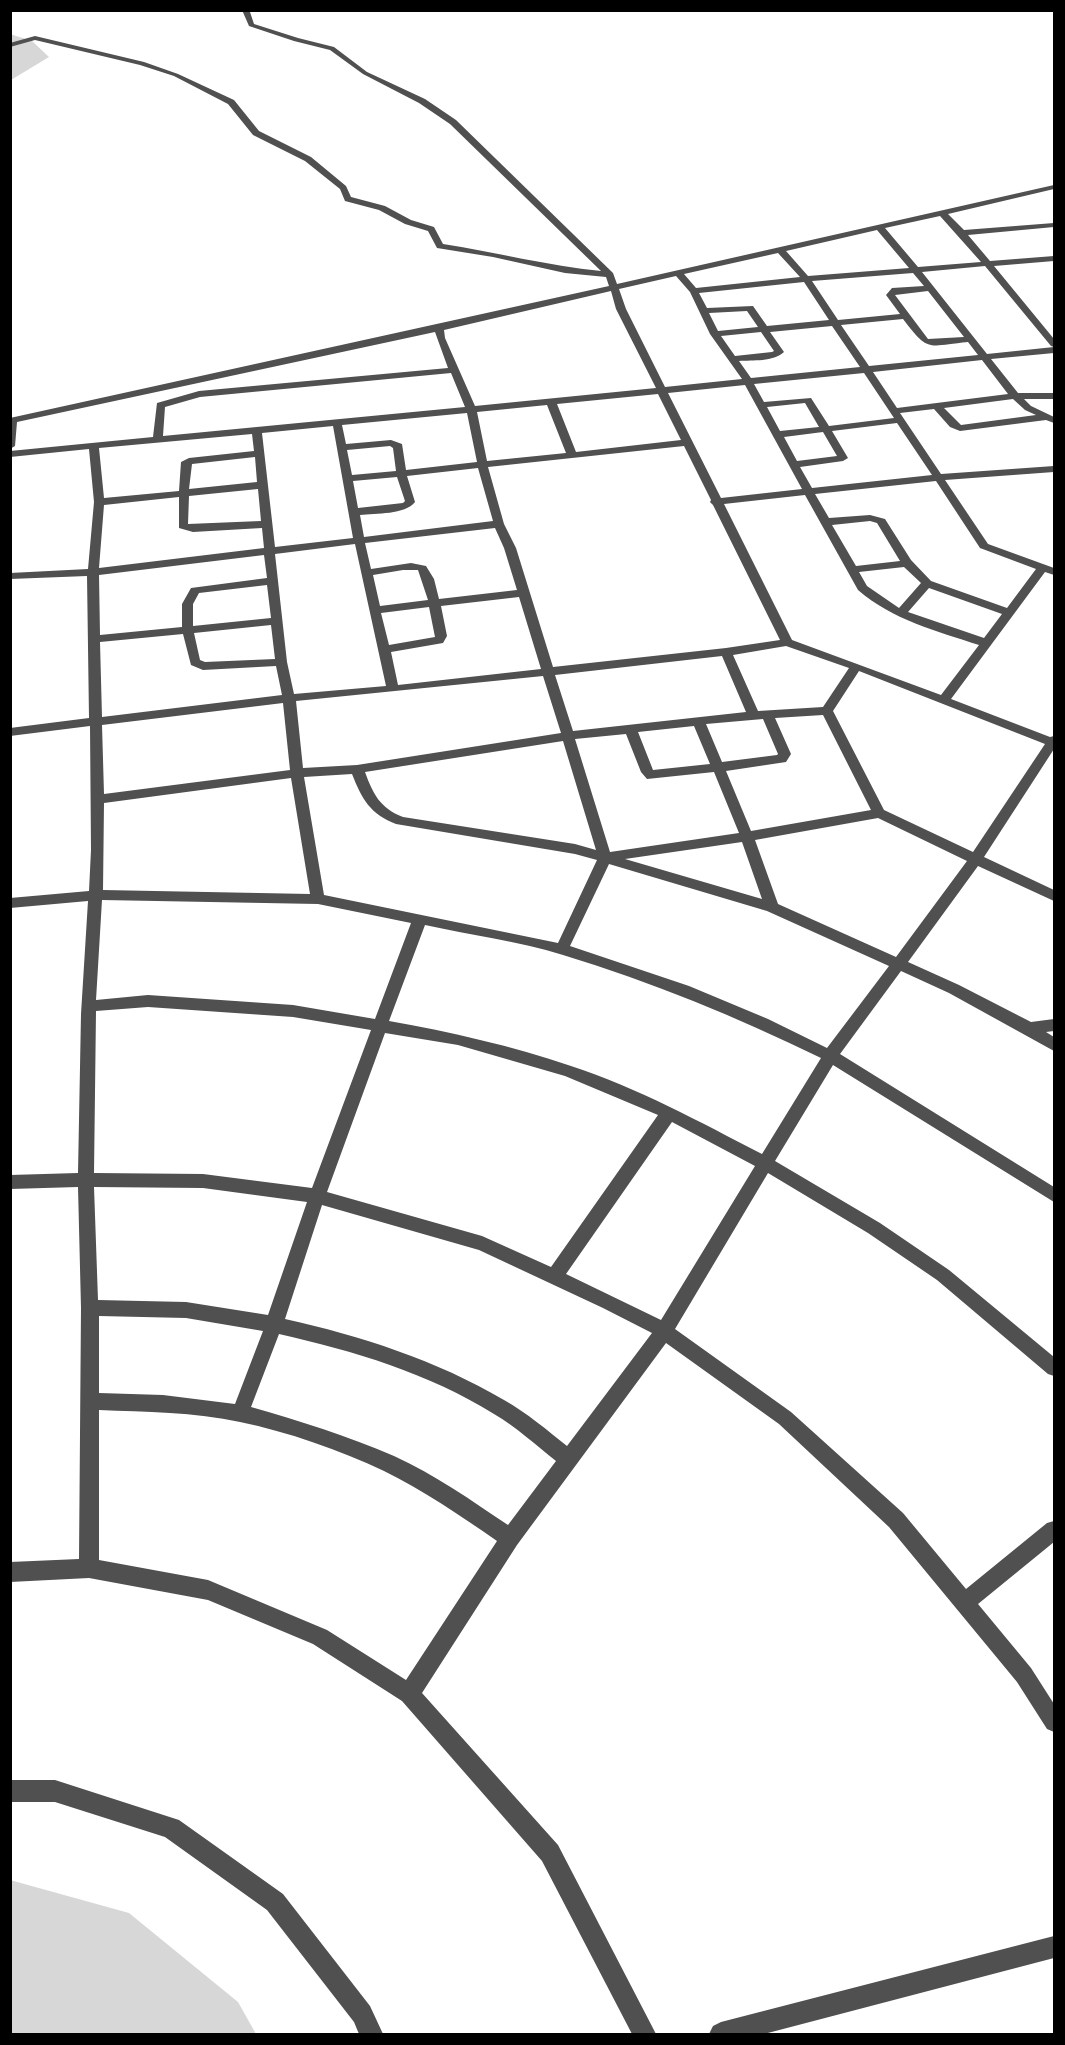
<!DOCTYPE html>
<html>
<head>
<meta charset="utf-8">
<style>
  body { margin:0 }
  #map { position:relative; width:1065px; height:2045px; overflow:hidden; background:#fff; font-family:"Work Sans",sans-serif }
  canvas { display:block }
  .frame { position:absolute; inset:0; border:12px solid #000; pointer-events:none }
</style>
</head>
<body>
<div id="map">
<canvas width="1065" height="2045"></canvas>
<div class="frame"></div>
</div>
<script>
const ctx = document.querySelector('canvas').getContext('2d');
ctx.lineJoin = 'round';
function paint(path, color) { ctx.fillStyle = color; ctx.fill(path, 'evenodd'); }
const green = new Path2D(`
  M10,34L32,41L49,57L11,80Z
  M10,1880L129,1913L238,2002L256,2034H11Z`);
const minor = new Path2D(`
  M242,10L250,12L254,24L298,38L334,47L367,72L425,99L456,120L613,273L617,284L1054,185V189L948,214L964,230L1054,223V227L968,235L990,261L1054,256V261L994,266L1054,339V347L1051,346L985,266L922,272L987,354L1054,347V353L991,359L1018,393H1054V399H1024L1031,406L1054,417V423L1046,420L960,431L950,427L934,409L900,413L941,474L1054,466V472L945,480L988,544L1054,568V575L1045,572L951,699L1050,737L1054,736V749L984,857L1054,890V901L978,866L908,962L959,985L1031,1022L1054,1019V1031L1046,1032L1054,1037V1051L949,993L901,971L840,1054L1054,1187V1202L833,1065L775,1161L880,1223L949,1270L1054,1357V1376L1048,1374L937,1280L868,1233L768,1173L675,1329L791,1412L903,1513L966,1589L1047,1523L1054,1521V1542L978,1604L1031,1668L1054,1704V1732L1047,1729L1017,1682L889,1527L779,1424L666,1343L517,1545L422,1693L558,1845L656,2034H632L542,1861L402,1701L313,1644L208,1600L89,1578L10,1582V1562L79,1559L81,1308L78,1187L10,1189V1175L78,1173L81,1014L88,901L10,908V898L89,891L91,850L90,726L10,736V728L89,718L87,576L10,579V573L88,569L94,502L89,449L10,457V451L153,437L157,403L199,391L448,368L435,332L17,422L15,446L10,449V418L609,286L606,277L565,273L493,257L437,248L428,231L405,224L379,210L345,201L340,189L305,161L253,135L228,104L174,76L140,65L35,40L10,47V43L35,36L144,62L178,74L234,100L259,131L311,157L346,186L351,197L385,206L411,220L434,227L443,244C496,252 548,266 601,271L450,124L419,103L363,74L330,50L294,41L249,26ZM940,216L981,262L918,267L885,228ZM877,230L909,268L808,276L786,251ZM778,253L800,277L696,288L684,274ZM913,273L924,286L892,288L886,295L900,314L838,320L812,281ZM676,276L690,292L710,334L742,379L665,387L626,309L619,289ZM804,282L829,320L767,326L753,306L707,308L699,293ZM611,291L616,309L656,388L475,406L445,338L444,330ZM928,291L964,337L928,339L895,295ZM747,311L758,327L718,331L709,313ZM903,319C929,353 927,346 968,342L978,355L869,366L841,325ZM832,326L860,367L751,378L739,361C753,360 773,362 784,352L770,332ZM761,332L774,351L772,352L735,356L721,336ZM982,360L1008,394L897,408L873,372ZM451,373L465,407L163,436L165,407L200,397ZM864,373L894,418L829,426L811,398L764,402L754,384ZM745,385L802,489L721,498L668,393ZM658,394L681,440L576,452L557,404ZM1013,399L1025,410L1036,415L961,425L944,408ZM805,403L819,427L780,431L767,407ZM547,405L566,453L487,461L477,412ZM467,413L477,462L406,470L402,444L391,440L346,444L342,425ZM897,423L932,475L812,488L800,467L843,461L848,458L832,431ZM333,426L353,538L275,547L262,433ZM823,432L837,456L797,461L784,437ZM252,434L254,451L189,458L181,462L179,491L104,498L99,448ZM390,446L393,448L396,471L352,475L347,450ZM684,446L711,500L710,502L713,505L780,640L726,648L553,667L516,548L504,524L488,467ZM255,457L257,482L189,489L192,464ZM478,468L493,521L364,537L360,515C376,513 405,515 415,502L407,476ZM397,477L405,501L403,503L358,508L353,481ZM936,481L980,548L1036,569L1007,608L931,581L911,560L885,519L870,515L829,518L815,494ZM258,489L261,521L188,524L189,496ZM805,495L858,590C893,620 936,631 979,645L941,695L792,640L724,504ZM179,497V528L193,532L262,528L264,548L99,568L104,505ZM870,521L877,523L900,561L856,566L832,525ZM495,528L504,548L517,590L439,599L434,579L426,566L411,563L371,569L365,543ZM355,544L386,686L294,694L287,662L275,554ZM264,555L267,578L191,588L182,604V627L100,635L99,575ZM904,567L921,583L899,608L867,586L859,572ZM403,570H418L428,600L380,606L373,575ZM267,585L271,618L193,626V604L199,593ZM929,588L1002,614L984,638L908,612ZM519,597L541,669L398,685L391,652L443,643L447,636L441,606ZM429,607L435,637L389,645L381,613ZM271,625L275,659L205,662L200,660L194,633ZM183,634L191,665L203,670L276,666L282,695L102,717L100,642ZM786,646L849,668L823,707L758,711L733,655ZM722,656L746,712L573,731L555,675ZM859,671L1045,744L973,852L884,810L833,711ZM543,676L561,733L357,765L303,768L296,701ZM283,703L290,770L104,794L102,725ZM823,715L871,810L751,831L726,771L786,762L791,754L775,718ZM763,719L778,754L777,755L722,762L706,724ZM694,726L710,764L653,770L638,732ZM626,734L641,772L647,779L714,772L739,833L610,852L575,739ZM563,741L596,850L575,844L403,817C380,808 373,794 365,772ZM352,774C362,799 370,814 396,824L575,854L597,860L558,943L324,895L304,777ZM291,778L310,894L103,890L104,803ZM878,818L967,861L896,957L778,904L755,840ZM742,842L762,899L625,859ZM609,864L767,911L889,966L827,1048L768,1019L689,986L570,946ZM102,900L318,904L411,923L375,1019L293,1005L148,995L96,1000ZM425,925C470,935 518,941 563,955C652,982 737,1017 821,1058L762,1154C700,1122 638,1088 571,1066C512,1046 451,1032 389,1021ZM148,1007L293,1017L371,1030L312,1188L203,1174L94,1173L96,1011ZM385,1033L458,1045L565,1076L658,1115L551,1267L482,1236L327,1192ZM672,1122L755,1166L661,1320L566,1274ZM94,1187L203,1188L307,1202L268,1315L186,1302L98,1300ZM322,1205L479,1250L603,1308L652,1333L567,1446C547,1430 527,1413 504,1400C436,1360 361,1336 285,1319ZM99,1316L186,1318L263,1331L235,1404L163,1395L99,1393ZM279,1334C354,1351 428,1373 494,1414C516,1427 536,1445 556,1461L508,1525C472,1501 434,1474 394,1456C348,1436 300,1421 251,1407ZM99,1410C145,1412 195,1412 240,1422C288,1432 340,1450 384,1471C423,1490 461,1516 497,1541L406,1680L327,1630L208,1580L99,1560Z
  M10,1780H55L179,1820L283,1894L370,2006L383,2034H359L354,2022L267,1910L165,1837L55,1802H10Z
  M1054,1936V1958L764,2034H709L713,2026L721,2022Z`);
paint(green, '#d7d7d7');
paint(minor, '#505050');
</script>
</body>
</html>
